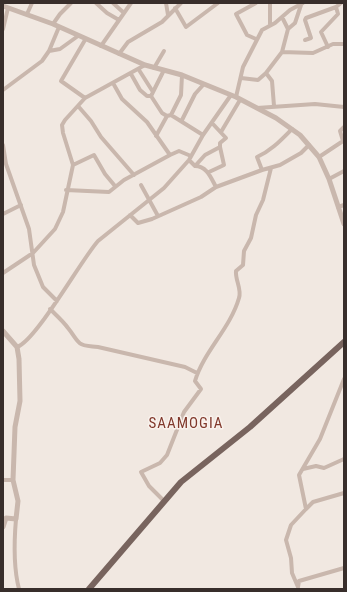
<!DOCTYPE html>
<html>
<head>
<meta charset="utf-8">
<style>
  body { margin:0 }
  #map { position:relative; width:347px; height:592px; overflow:hidden; background:#f1e8e1; font-family:"Roboto Condensed",sans-serif }
  canvas { display:block }
  .frame { position:absolute; inset:0; border:4px solid #382e2b; pointer-events:none }
</style>
</head>
<body>
<div id="map">
<canvas width="347" height="592"></canvas>
<div class="frame"></div>
</div>
<script>
const ctx = document.querySelector('canvas').getContext('2d');
ctx.lineJoin = 'round';
function strokePath(path, color, width, dash) { ctx.strokeStyle = color; ctx.lineWidth = width; ctx.lineCap = dash ? 'butt' : 'round'; ctx.setLineDash(dash || []); ctx.stroke(path); }
function drawText(font, color, halo, rows, align = 'center') {
  ctx.font = font + ' "Roboto Condensed",sans-serif'; ctx.lineWidth = 3; ctx.setLineDash([]); ctx.textBaseline = 'middle'; ctx.strokeStyle = halo; ctx.fillStyle = color; for (const [text, x, y, turn = 0] of rows) {
    ctx.save(); ctx.translate(x, y); ctx.rotate((+turn || 0) * Math.PI / 180); ctx.textAlign = isNaN(turn) ? turn : align; if (halo) ctx.strokeText(text, 0, 0); ctx.fillText(text, 0, 0); ctx.restore();
  }
}
const minor = new Path2D(`
  M96,3L107,13L119,20
  M113,3L124,13
  M166,3L168,15
  M256,3L236,14L247,35L256,39
  M175,8L186,27L218,3
  M27,14L32,3
  M53,24L60,14L71,3
  M270,24V3
  M3,29L8,8
  M288,29L295,23L301,5
  M85,40L61,81L85,98
  M305,40L311,38L305,20L306,18L336,7L341,3
  M101,46L131,3
  M328,47L321,32L338,14L336,7
  M49,51L59,27
  M282,52L313,53L333,44H344
  M119,54L128,42L162,22L181,3
  M154,68L164,51
  M139,70L153,92
  M266,73L272,81L274,106
  M131,74L140,90L147,96H151L162,113L167,116
  M241,78L258,80L266,73L282,52L288,29L282,17
  M113,83L122,99L147,122L170,155
  M3,90L42,61L49,51L60,49L78,36
  M151,96L164,70
  M236,97L243,67L262,30L275,23L290,10L303,3
  M78,106L91,121L101,137L134,175
  M257,108L315,104L344,107
  M171,115L181,95L182,75
  M182,120L195,94L204,84
  M221,132L240,100
  M156,136L167,116L171,115L203,135
  M3,145L6,164L29,229L34,265L43,287L57,301
  M319,157L343,141L340,131L344,127
  M189,160L195,166L205,155L220,147V143L226,138L212,123
  M73,165L94,155L105,174L115,186
  M195,166C207,166 211,178 216,187
  M262,170L257,157C271,151 281,140 292,129
  M209,172L224,165L220,147
  M329,179L344,171
  M141,185L158,216
  M66,190L109,192L124,180L170,155L179,151L191,156
  M338,207L344,205
  M3,214L21,205
  M130,215L138,223L152,219L201,197L216,187L262,170L280,165L301,153L309,145
  M3,273L33,253L55,229L63,212L73,165L63,133L62,125L65,120L85,98L145,65
  M50,309C56,315 63,321 68,328C80,343 76,346 98,347L185,367L197,373
  M17,347C36,341 81,260 98,241L164,188L189,160L203,135L231,95
  M303,469L316,466L324,468L344,459
  M3,480H13
  M164,501L149,486L141,472L160,463L167,455L184,412L201,389L195,381C204,351 230,329 239,298C242,289 235,280 236,271L243,265L244,251L251,238L256,215L263,200L271,168
  M306,509L313,502L344,493
  M16,519C14,542 13,566 19,589
  M298,587L292,573L291,558L286,540L291,525L306,509L299,475L320,439L344,379
  M298,587L299,581L344,568`);
const tertiary = new Path2D(`
  M3,6L53,24L145,65L182,75L204,84L236,97L276,118L300,135L319,157L329,179L344,224
  M3,331L17,347L19,359L20,401L15,427L13,480L18,501L16,519L6,518L3,527`);
const primary = new Path2D(`
  M89,589L181,482L250,427L344,342`);
const quarterNames = [
  ["SAAMOGIA",186,424]
];
strokePath(minor, '#c9b7ad', 4);
strokePath(tertiary, '#c9b7ad', 5);
strokePath(primary, '#78645e', 6);
ctx.letterSpacing = '1px';
drawText('15px', '#80382b', '#f9f2ed', quarterNames);
ctx.letterSpacing = '0px';
</script>
</body>
</html>
